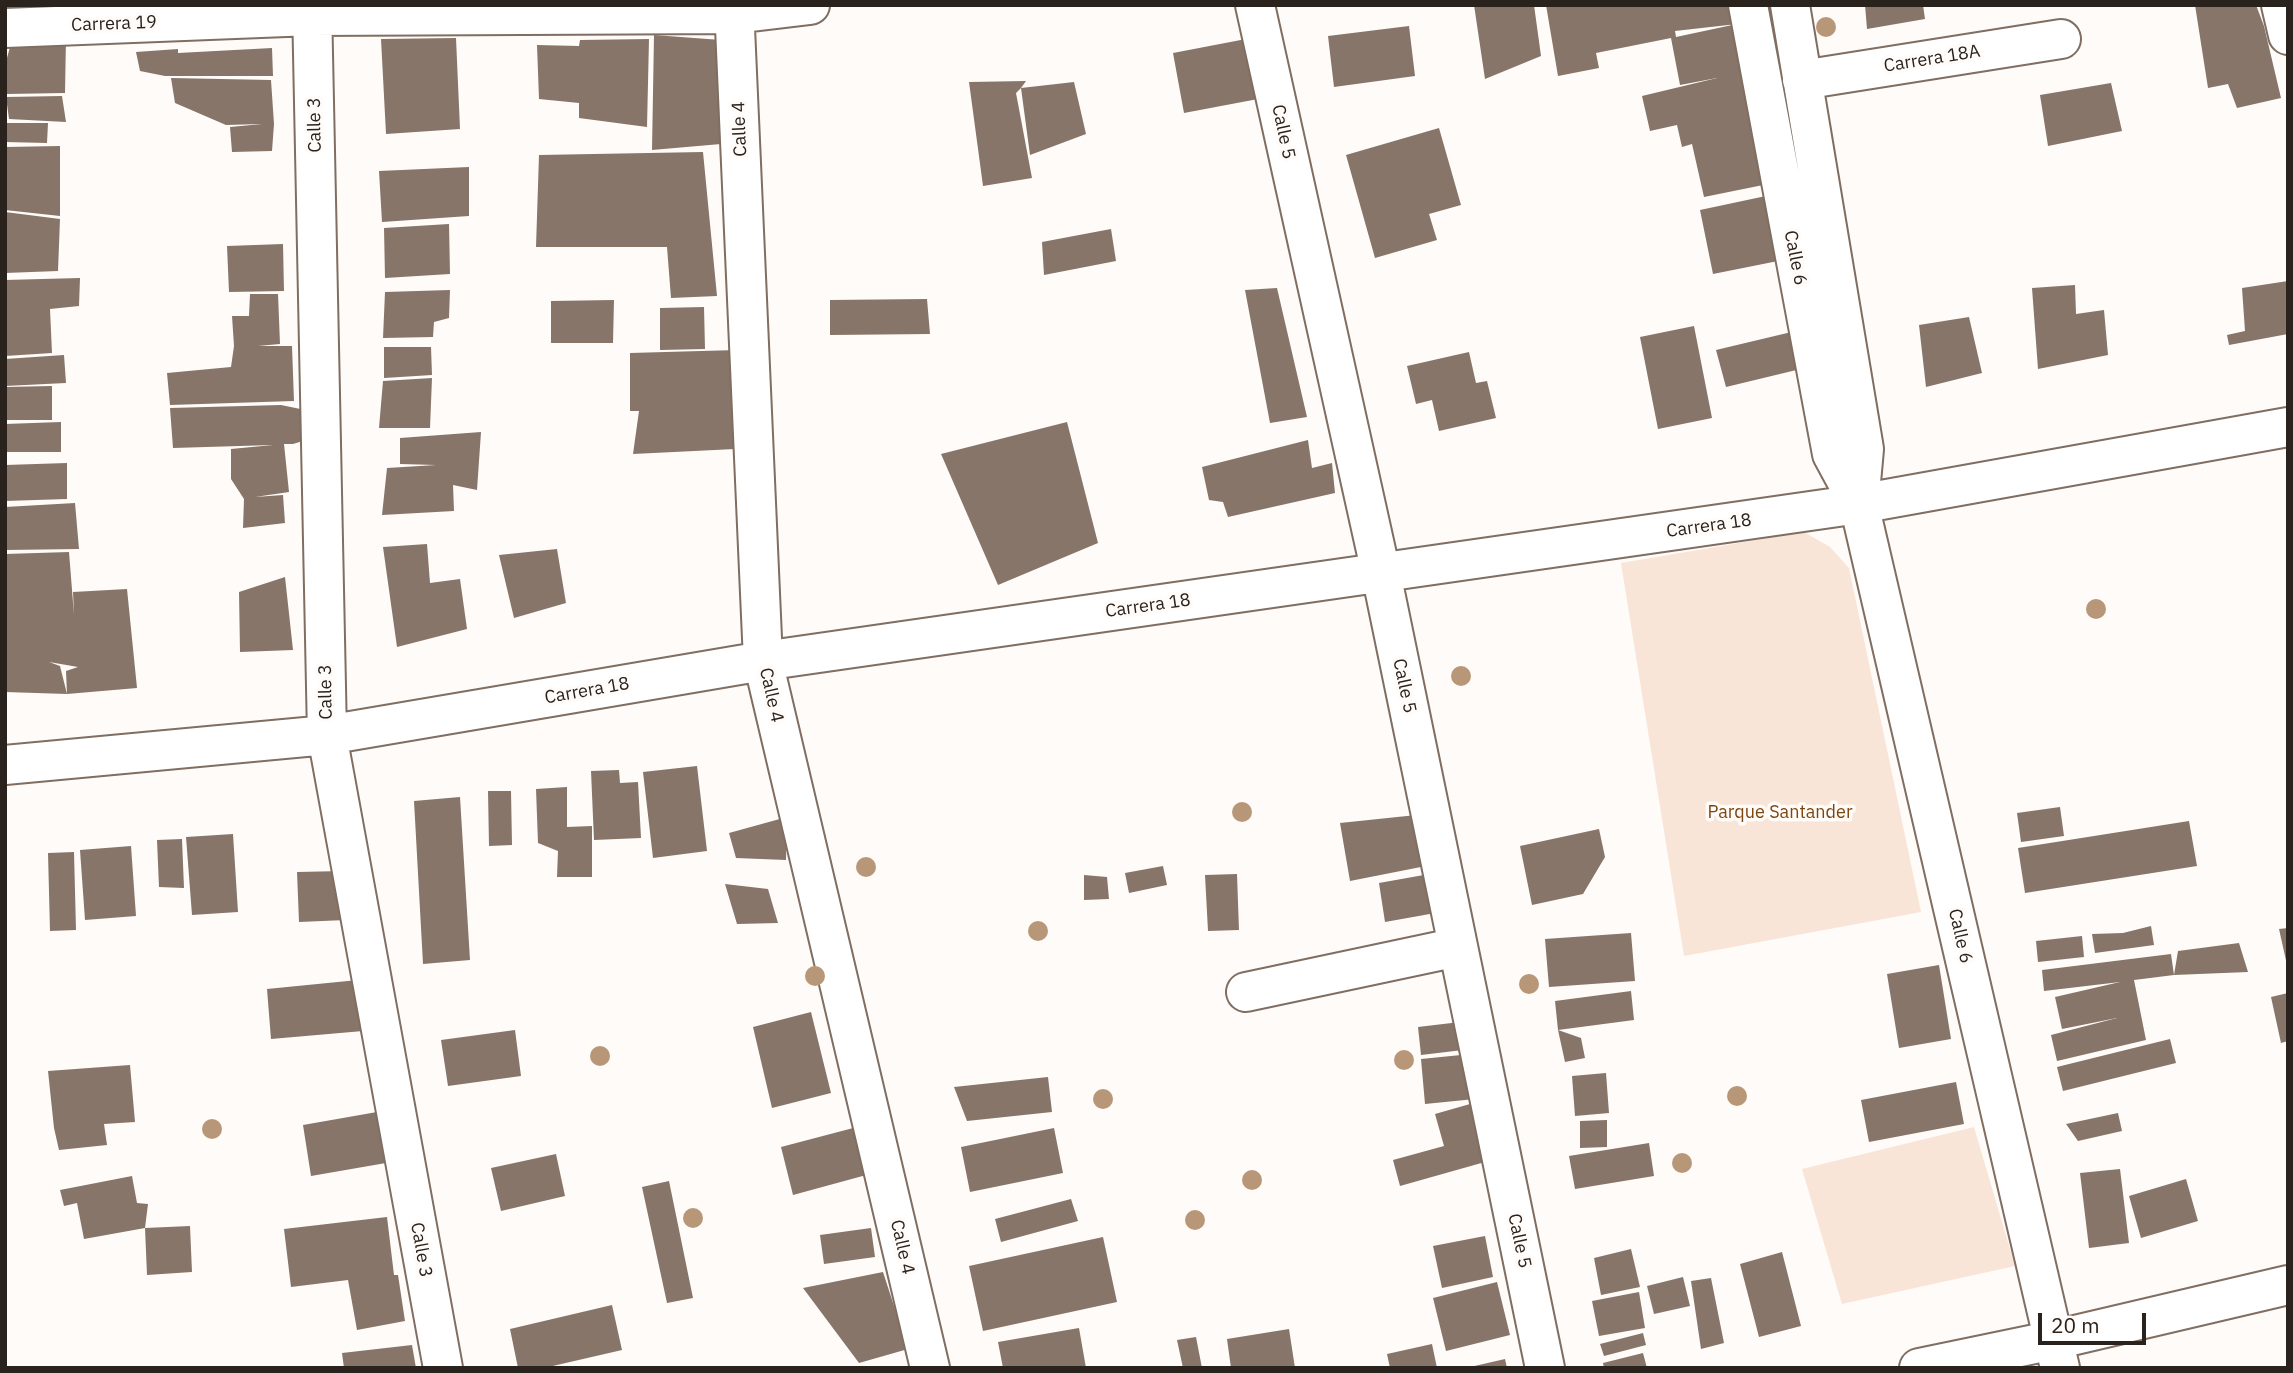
<!DOCTYPE html>
<html>
<head>
<meta charset="utf-8">
<style>
  body { margin:0 }
  #map { position:relative; width:2293px; height:1373px; overflow:hidden; background:#fffbf8; font-family:"IBM Plex Sans",sans-serif }
  canvas { display:block }
  .frame { position:absolute; inset:0; border:7px solid #29221d; pointer-events:none }
  .scale { position:absolute; left:2038px; top:1313px; width:108px; height:32px; box-sizing:border-box; border:4px solid #29221d; border-top:0; padding-left:9px; font-size:21px; line-height:24px; white-space:nowrap; color:#29221d; -webkit-text-stroke:5px #fffbf8; paint-order:stroke }
</style>
</head>
<body>
<div id="map">
<canvas width="2293" height="1373"></canvas>
<div class="frame"></div>
<div class="scale">20 m</div>
</div>
<script>
const ctx = document.querySelector('canvas').getContext('2d');
ctx.lineJoin = 'round';
function paint(path, color) { ctx.fillStyle = color; ctx.fill(path, 'evenodd'); }
function strokePath(path, color, width, dash) { ctx.strokeStyle = color; ctx.lineWidth = width; ctx.lineCap = dash ? 'butt' : 'round'; ctx.setLineDash(dash || []); ctx.stroke(path); }
function drawText(font, color, halo, rows, align = 'center') {
  ctx.font = font + ' "IBM Plex Sans",sans-serif'; ctx.lineWidth = 7; ctx.setLineDash([]); ctx.textBaseline = 'middle'; ctx.strokeStyle = halo; ctx.fillStyle = color; for (const [text, x, y, turn = 0] of rows) {
    ctx.save(); ctx.translate(x, y); ctx.rotate((+turn || 0) * Math.PI / 180); ctx.textAlign = isNaN(turn) ? turn : align; if (halo) ctx.strokeText(text, 0, 0); ctx.fillText(text, 0, 0); ctx.restore();
  }
}
const green = new Path2D(`
  M1804,532L1830,547L1849,568L1921,912L1684,956L1621,563Z
  M1974,1127L2015,1266L1842,1304L1802,1169Z`);
const building = new Path2D(`
  M1474,5H1534L1541,56L1485,79Z
  M1546,5H1739L1773,183L1704,197L1692,144L1682,147L1677,125L1650,131L1642,96L1717,78L1680,85L1671,38L1596,53L1599,68L1558,76ZM1737,24L1676,37L1675,31Z
  M1865,5H1923L1925,19L1867,29Z
  M2195,5H2256L2264,26L2281,98L2237,108L2228,84L2208,88Z
  M1409,26L1415,76L1334,87L1328,36Z
  M654,35L721,40V144L652,150Z
  M66,37L65,93L7,94L5,65L12,40Z
  M456,38L460,129L386,134L381,39Z
  M649,39L647,127L579,118V103L539,99L537,45L579,46L580,40Z
  M1246,39L1258,99L1184,113L1173,53Z
  M272,48L273,76H165L140,71L136,52L178,49V53Z
  M171,78L271,80L274,124L272,151L232,152L230,127L262,124L226,125L175,103Z
  M1026,81L1021,88L1074,82L1086,134L1030,155L1021,88L1016,93L1032,178L983,186L969,82Z
  M2111,83L2122,131L2048,146L2040,95Z
  M62,96L66,122L9,119L6,97Z
  M5,123H48L47,143L5,142Z
  M1439,128L1461,205L1429,214L1437,240L1375,258L1346,155Z
  M60,146V216L5,210V147Z
  M703,152L717,296L671,298L667,247H536L539,155Z
  M469,167V216L382,222L379,171Z
  M1780,193L1778,261L1713,274L1700,210Z
  M5,212L60,219L58,271L5,273Z
  M449,224L450,274L385,278L384,228Z
  M1111,229L1116,261L1044,275L1042,242Z
  M283,244L284,291L229,292L227,246Z
  M80,278L79,306L50,309L52,353L5,356V280Z
  M2288,281V334L2229,345L2227,335L2245,331L2242,288Z
  M2075,285L2076,314L2104,310L2108,355L2038,369L2032,288Z
  M1277,288L1307,417L1270,423L1245,290Z
  M450,290L449,318L434,322L433,337L383,338L385,292Z
  M250,294H278L280,344L258,346H292L294,401L170,405L167,373L231,367L234,346L232,316H249Z
  M927,299L930,334L830,335V300Z
  M614,300L613,343H551V301Z
  M704,307L705,349L660,350V308Z
  M1969,317L1982,373L1926,387L1919,325Z
  M1694,326L1712,418L1658,429L1640,337Z
  M1804,329L1813,366L1726,387L1716,350Z
  M384,347H431L432,375L384,378Z
  M737,350L735,449L633,454L639,411H630V353Z
  M1469,352L1476,383L1487,381L1496,418L1439,431L1432,400L1416,404L1407,366Z
  M64,355L66,383L5,386V359Z
  M432,378L430,428H379L383,381Z
  M52,386V420H5V387Z
  M281,405L315,412L316,437L293,444H284L289,492L255,497L283,495L285,523L243,528L244,499L231,479V449L273,445L173,448L170,408Z
  M61,422V452H5V424Z
  M1067,422L1098,543L998,585L941,454Z
  M481,432L477,490L453,485L454,511L382,515L387,468L436,465L400,464V438Z
  M1308,440L1312,468L1332,463L1335,493L1228,517L1223,502L1209,500L1202,467Z
  M67,463V499L5,501V465Z
  M75,503L79,549L5,550V507Z
  M427,544L430,583L460,579L467,629L397,647L383,547Z
  M557,549L566,603L514,618L499,555Z
  M69,552L74,615L73,592L127,589L137,688L67,694L5,692V554ZM49,662L78,667L66,671L67,694L60,666Z
  M285,577L293,650L240,652L239,592Z
  M697,766L707,851L653,858L643,772Z
  M619,770L620,783L638,782L641,838L594,840L591,771Z
  M567,787V827L592,826V877H557L558,851L538,843L536,789Z
  M488,791H511L512,845L489,846Z
  M460,797L470,960L423,964L414,801Z
  M2060,807L2064,836L2021,842L2017,813Z
  M1426,814L1431,865L1350,881L1340,823Z
  M787,817L786,860L736,858L729,833Z
  M2189,821L2197,866L2025,893L2018,848Z
  M1599,829L1605,857L1583,894L1532,905L1520,846Z
  M233,834L238,912L192,915L186,837Z
  M182,839L184,888L159,887L157,840Z
  M131,846L136,916L85,920L80,850Z
  M74,852L76,930L50,931L48,853Z
  M1163,866L1167,885L1129,893L1125,873Z
  M344,871L346,920L299,922L297,872Z
  M1435,873L1441,912L1385,922L1379,883Z
  M1237,874L1239,930L1208,931L1205,875Z
  M1084,875L1107,877L1109,899L1084,900Z
  M725,884L768,889L778,923L737,924Z
  M2151,926L2154,945L2095,953L2092,934L2123,933Z
  M2288,928V965H2287L2279,929Z
  M1631,933L1635,981L1549,987L1545,939Z
  M2082,936L2084,957L2038,962L2036,941Z
  M2239,943L2248,972L2174,975L2134,980L2146,1040L2057,1061L2051,1035L2117,1018L2062,1029L2055,997L2120,982L2044,991L2042,970L2171,954L2174,975L2178,951Z
  M1939,965L1951,1039L1899,1048L1887,974Z
  M358,980L363,1031L271,1039L267,989Z
  M1631,991L1634,1020L1558,1030L1555,1001Z
  M2288,993V1041L2281,1043L2271,997Z
  M811,1012L831,1093L772,1108L753,1027Z
  M1460,1022L1463,1050L1421,1055L1418,1027Z
  M515,1030L521,1076L448,1086L441,1040Z
  M1558,1030L1581,1038L1585,1058L1565,1062Z
  M2170,1039L2176,1063L2063,1091L2057,1067Z
  M1471,1054L1475,1099L1425,1104L1421,1059Z
  M130,1065L135,1122L104,1124L107,1145L59,1150L54,1128L48,1071Z
  M1606,1073L1609,1113L1575,1116L1572,1076Z
  M1048,1077L1052,1112L967,1121L954,1087Z
  M1956,1082L1964,1124L1869,1142L1861,1100Z
  M1477,1102L1492,1160L1400,1186L1393,1160L1444,1146L1435,1114Z
  M377,1112L386,1163L311,1176L303,1125Z
  M2118,1113L2122,1131L2078,1141L2066,1124Z
  M1607,1120V1147L1580,1148V1121Z
  M857,1127L870,1174L793,1195L781,1147Z
  M1054,1128L1063,1173L970,1192L961,1147Z
  M1649,1143L1654,1176L1575,1189L1569,1156Z
  M556,1154L565,1196L501,1211L491,1168Z
  M2120,1169L2129,1243L2089,1248L2080,1173Z
  M132,1176L137,1203L148,1204L145,1228L190,1226L192,1272L147,1275L145,1228L84,1239L77,1203L64,1206L60,1190Z
  M2186,1179L2198,1221L2141,1238L2129,1196Z
  M669,1181L693,1298L667,1303L642,1187Z
  M1071,1199L1078,1221L1001,1242L995,1219Z
  M387,1217L394,1275H398L405,1321L357,1330L348,1280L291,1287L284,1229Z
  M871,1228L875,1257L824,1264L820,1235Z
  M1485,1236L1493,1277L1442,1288L1433,1246Z
  M1103,1237L1117,1302L983,1331L969,1266Z
  M1631,1249L1640,1287L1601,1295L1594,1258Z
  M1782,1252L1801,1326L1759,1337L1740,1264Z
  M883,1272L908,1349L859,1363L803,1288Z
  M1683,1277L1690,1306L1654,1314L1647,1286Z
  M1711,1278L1724,1343L1701,1349L1691,1281Z
  M1497,1282L1510,1335L1446,1351L1433,1298Z
  M1639,1292L1645,1328L1599,1336L1592,1301Z
  M612,1305L622,1350L544,1368H518L510,1329Z
  M1079,1328L1086,1368H1003L998,1342Z
  M1289,1329L1295,1368H1231L1227,1339Z
  M1643,1333L1646,1345L1604,1356L1600,1344Z
  M1196,1337L1202,1368H1183L1177,1340Z
  M1432,1344L1437,1368H1390L1387,1354Z
  M412,1345L416,1368H344L342,1353Z
  M1643,1353L1647,1368H1604L1603,1363Z
  M1505,1359L1507,1368H1471L1470,1367Z`);
const minor = new Path2D(`
  M312,5L327,735L443,1368
  M734,5L763,661L930,1368
  M1255,5L1381,573L1545,1368
  M1748,5L1832,454L1859,504L2060,1368
  M1790,5L1864,449L1859,504
  M2281,5L2288,35
  M5,28L312,16L735,14L810,5
  M1802,80L2061,39
  M5,765L327,735L763,661L1859,504L2288,427
  M1246,992L1458,947
  M1919,1368L2054,1340L2288,1285`);
const trees = [
  [1826,27],
  [2096,609],
  [1461,676],
  [1242,812],
  [866,867],
  [1038,931],
  [815,976],
  [1529,984],
  [600,1056],
  [1404,1060],
  [1737,1096],
  [1103,1099],
  [212,1129],
  [1682,1163],
  [1252,1180],
  [693,1218],
  [1195,1220]
];
const streetNames = [
  ["Carrera 19",114,24,-2],
  ["Carrera 18A",1932,59,-9],
  ["Calle 3",315,125,-91],
  ["Calle 4",740,129,-92],
  ["Calle 5",1283,132,78],
  ["Calle 6",1795,258,79],
  ["Carrera 18",1709,526,-8],
  ["Carrera 18",1148,606,-8],
  ["Calle 5",1404,686,78],
  ["Carrera 18",587,691,-10],
  ["Calle 3",326,692,-91],
  ["Calle 4",771,695,77],
  ["Calle 6",1960,936,77],
  ["Calle 5",1519,1241,78],
  ["Calle 4",902,1247,77],
  ["Calle 3",421,1250,80]
];
const parkNames = [
  ["Parque Santander",1780,813]
];
paint(green, '#f8e5d7');
paint(building, '#877569');
strokePath(minor, '#7f6e61', 42);
strokePath(minor, '#fff', 38);
ctx.fillStyle = '#b89779';
for (const [x, y] of trees) { ctx.beginPath(); ctx.arc(x, y, 10, 0, 2 * Math.PI); ctx.fill(); }
drawText('18px', '#29221d', '#fffbf8', streetNames);
drawText('18px', '#7d4611', '#fffbf8', parkNames);
</script>
</body>
</html>
